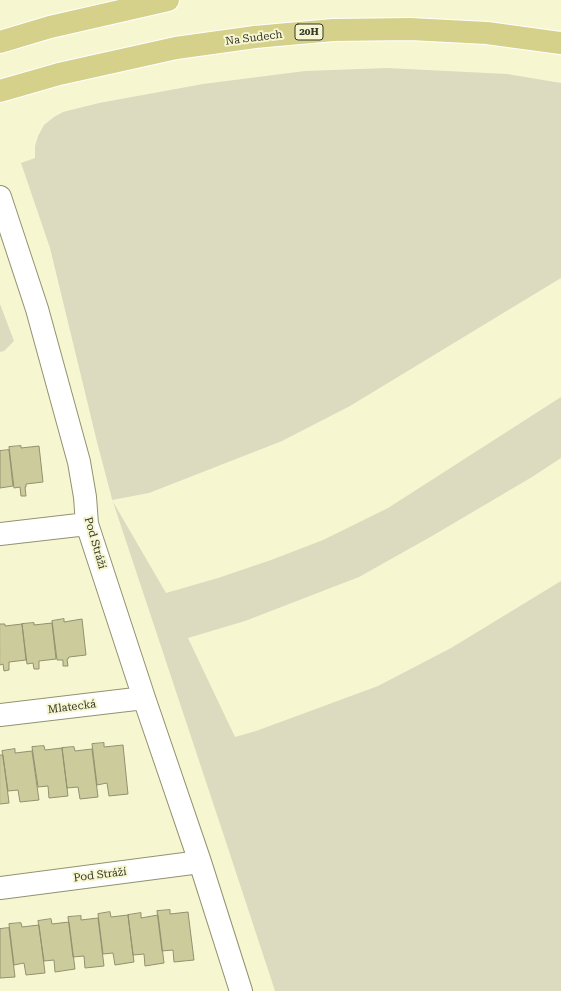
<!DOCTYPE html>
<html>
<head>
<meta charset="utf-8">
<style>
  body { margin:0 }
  canvas { display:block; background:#f6f6d1 }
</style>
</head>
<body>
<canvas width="561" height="991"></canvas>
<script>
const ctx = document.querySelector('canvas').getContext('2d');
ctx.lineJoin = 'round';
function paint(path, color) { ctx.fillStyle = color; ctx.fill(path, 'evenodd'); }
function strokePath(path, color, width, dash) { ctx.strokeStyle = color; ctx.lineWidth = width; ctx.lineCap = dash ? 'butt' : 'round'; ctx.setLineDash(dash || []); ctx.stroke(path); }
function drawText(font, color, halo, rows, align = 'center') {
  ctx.font = font + ' "Roboto Serif",serif'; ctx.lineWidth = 4; ctx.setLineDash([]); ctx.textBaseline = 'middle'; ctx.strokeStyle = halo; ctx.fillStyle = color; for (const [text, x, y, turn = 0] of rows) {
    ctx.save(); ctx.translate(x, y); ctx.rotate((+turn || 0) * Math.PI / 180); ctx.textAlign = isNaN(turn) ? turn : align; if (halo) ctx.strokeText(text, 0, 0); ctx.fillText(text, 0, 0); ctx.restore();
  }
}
const green = new Path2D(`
  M387,68L507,74L561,83V278L350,406L282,441L149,493L112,500L166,593L218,578L271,560L323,540L388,508L561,397V458L532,477L432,536L359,577L245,621L188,638L235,737L256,731L378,686L451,648L561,581V991H275L224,836L112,499L97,442L50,248L21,163L35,158V146L38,136L44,125L54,117L63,112L99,103L203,84L305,71Z
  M0,304L14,341L4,351L0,352Z`);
const building = new Path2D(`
  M21,446V448L39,446L43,482L26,484V487H25L26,496H21L20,487L14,488L9,447Z
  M9,450L13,486L0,488V451Z
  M64,619V622L82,619L86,655L69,657L68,659H67L68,666H63V660H57L52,621Z
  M34,623V625L52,623L56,659L39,661V669H34L33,663L27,664L22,624Z
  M0,624H5V626L22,624L26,660L9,662V670L4,671L3,664L0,665Z
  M104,743V747L123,745L128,794L109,796L107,783L97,785L92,744Z
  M44,746L45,750L62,748L68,796L49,798L48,786L38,787L32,747Z
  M74,747L75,751L92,749L98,797L80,799L78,787L67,788L62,748Z
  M15,749V753L32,751L39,800L20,802L18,790L8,791L2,751Z
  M0,755H3L9,803L0,804Z
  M170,910V914L188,912L194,960L174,962L173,950L162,951L157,911Z
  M110,912L111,917L128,915L134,962L115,965L113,953L103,954L98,914Z
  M141,913V918L158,915L164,963L145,966L144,954L133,955L128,915Z
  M81,916V920L98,918L104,966L85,968L84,956L73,957L68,917Z
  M51,919L52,924L69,922L75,969L55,972L54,960L44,961L38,921Z
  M21,923L22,927L39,925L45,973L26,975L24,963L14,965L9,924Z
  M9,928L15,977L0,978V929Z`);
const minor = new Path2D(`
  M0,197L37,309L79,462L85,497L87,524L144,698L200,862L241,991
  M0,534L87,524
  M0,715L144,698
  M0,888L200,862`);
const primary = new Path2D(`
  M0,42L50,27L168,0
  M0,91L59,74L176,48L255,37L333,30L410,29L487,33L561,43`);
const shields = [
  [309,32,28]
];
const shieldNames = [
  ["20H",309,32]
];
const streetNames = [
  ["Na Sudech",254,38,-7],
  ["Pod Stráží",95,543,74],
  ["Mlatecká",72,707,-7],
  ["Pod Stráží",100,875,-7]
];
paint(green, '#dcdbbf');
paint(building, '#cccb9c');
strokePath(building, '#92916f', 1);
strokePath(minor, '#939270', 24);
strokePath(primary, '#fff', 24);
strokePath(minor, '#fff', 22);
strokePath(primary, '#d5d18b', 22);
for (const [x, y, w] of shields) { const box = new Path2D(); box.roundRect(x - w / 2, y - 8, w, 16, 3); ctx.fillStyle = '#f6f6d1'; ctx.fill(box); strokePath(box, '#373728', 1); }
drawText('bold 10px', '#373728', null, shieldNames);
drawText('11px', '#373728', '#f6f6d1', streetNames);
</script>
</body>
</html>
